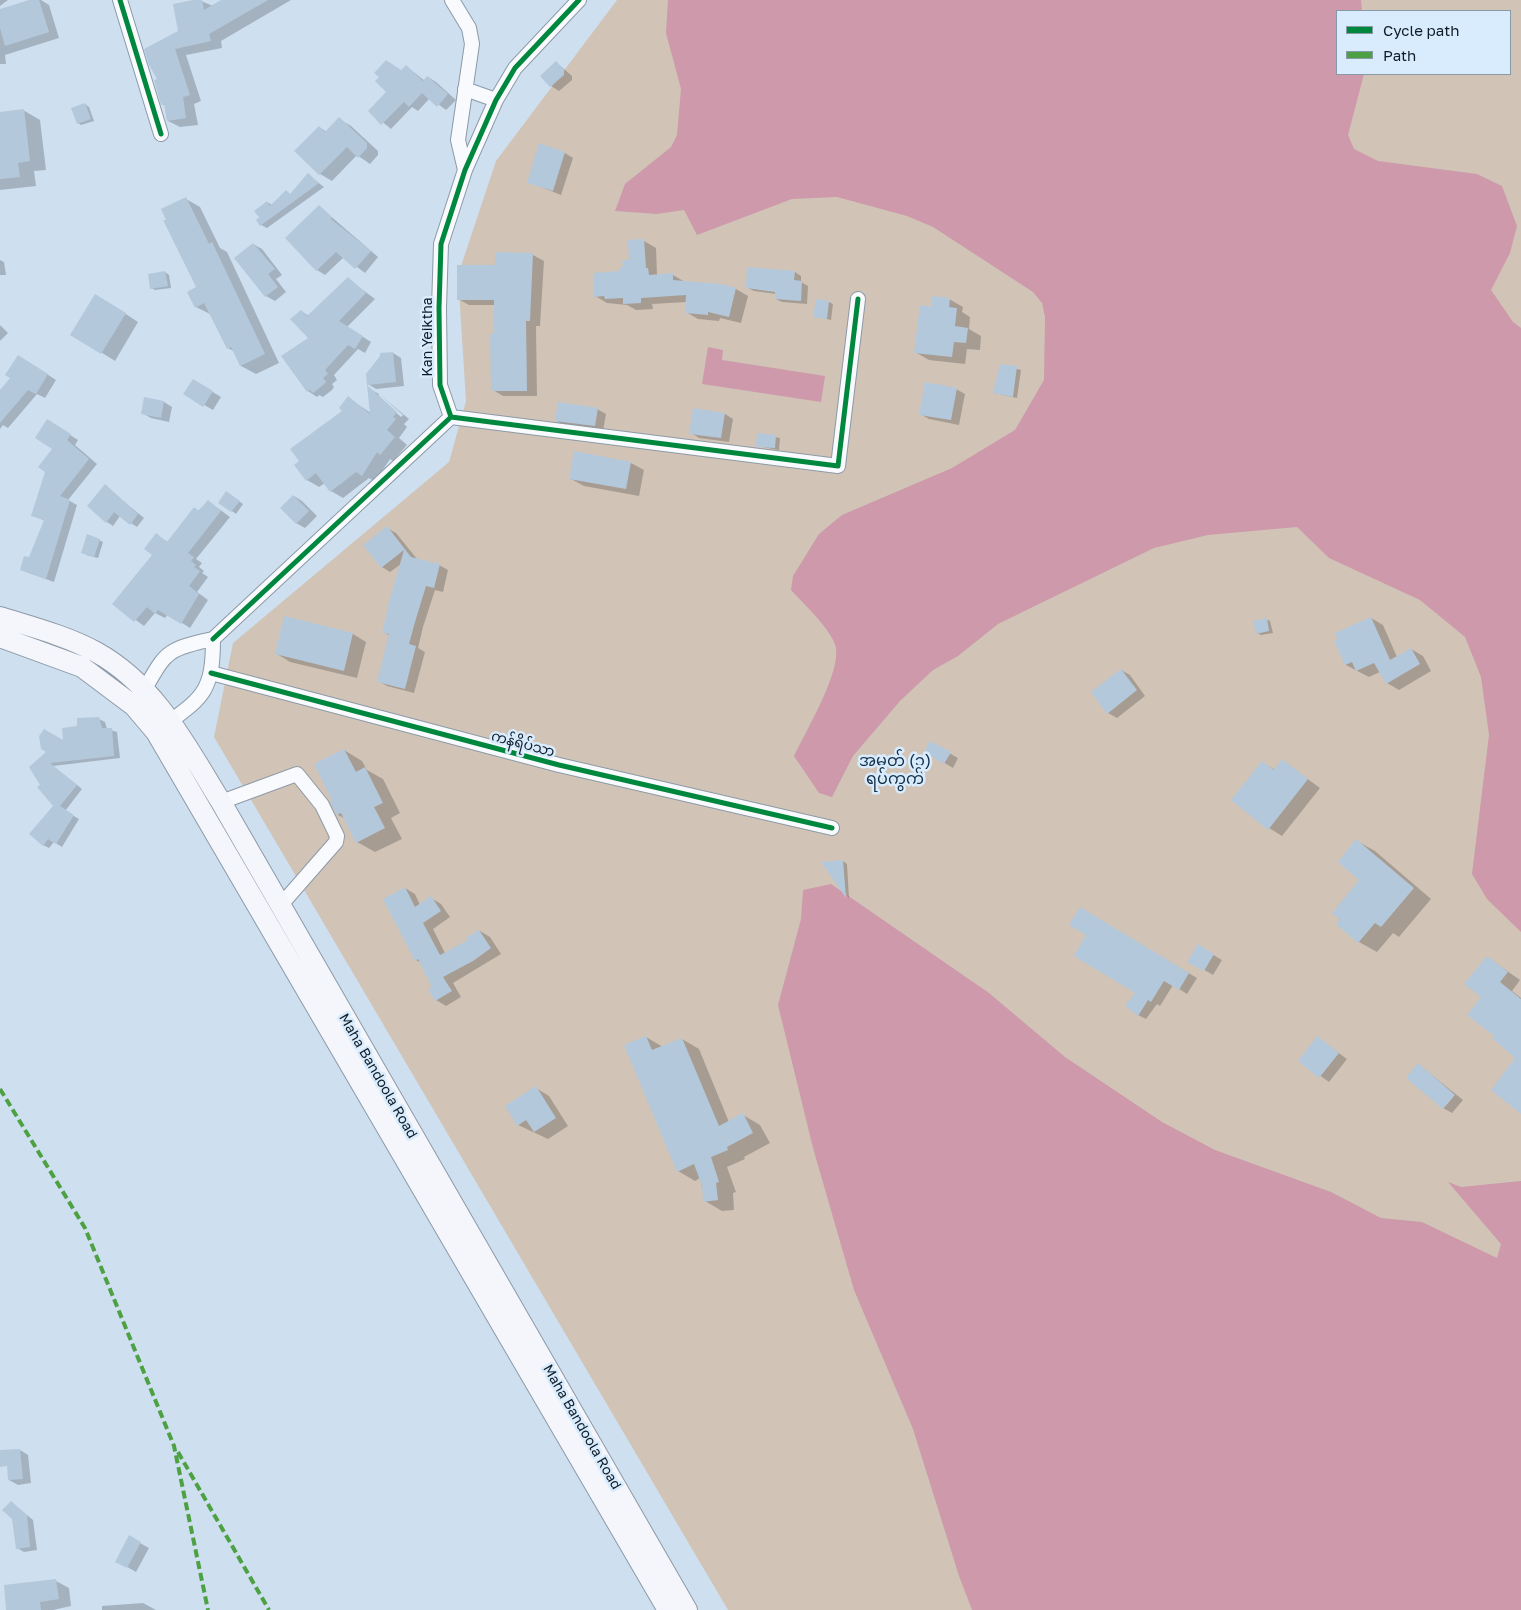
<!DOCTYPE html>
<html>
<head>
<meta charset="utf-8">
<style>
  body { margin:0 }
  #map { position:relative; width:1521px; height:1610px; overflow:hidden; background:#cedff0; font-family:"Golos Text",sans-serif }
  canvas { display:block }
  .legend { position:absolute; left:1336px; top:10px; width:175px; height:65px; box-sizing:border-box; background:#d8ecfe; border:1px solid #8899a8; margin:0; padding:6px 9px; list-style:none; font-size:15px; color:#101c27 }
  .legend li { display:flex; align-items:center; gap:10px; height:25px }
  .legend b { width:25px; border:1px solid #8899a8 }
</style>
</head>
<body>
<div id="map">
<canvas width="1521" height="1610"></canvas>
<ul class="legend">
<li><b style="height:6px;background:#00873e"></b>Cycle path</li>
<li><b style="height:6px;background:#4da142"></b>Path</li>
</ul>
</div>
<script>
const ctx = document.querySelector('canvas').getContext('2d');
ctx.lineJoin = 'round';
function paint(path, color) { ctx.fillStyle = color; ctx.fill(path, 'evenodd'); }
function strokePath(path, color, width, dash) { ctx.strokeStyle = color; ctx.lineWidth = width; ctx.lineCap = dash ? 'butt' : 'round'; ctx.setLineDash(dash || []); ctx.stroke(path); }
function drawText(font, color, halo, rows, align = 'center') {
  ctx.font = font + ' "Golos Text","Noto Sans Myanmar",sans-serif'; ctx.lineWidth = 5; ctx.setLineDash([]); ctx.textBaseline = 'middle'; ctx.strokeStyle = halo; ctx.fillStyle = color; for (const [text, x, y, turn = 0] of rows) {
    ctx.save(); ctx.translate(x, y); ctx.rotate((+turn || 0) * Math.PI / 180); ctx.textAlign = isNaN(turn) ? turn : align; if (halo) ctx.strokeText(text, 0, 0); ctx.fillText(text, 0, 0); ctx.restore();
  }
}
const green = new Path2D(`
  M617,0H1521V1610H728L214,737L233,643L449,462L466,401L458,275L496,161ZM1337,11H1510V74H1337Z`);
const water = new Path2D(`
  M668,0H1361L1362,11H1337V74H1364L1348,135L1354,149L1378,161L1477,174L1502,186L1517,226L1510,253L1491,290L1513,322L1521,328V932L1487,899L1472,874L1489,735L1481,677L1465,637L1420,600L1329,558L1297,527L1208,535L1154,548L998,624L958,656L933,670L900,701L853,756L832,797L819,793L794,756C806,731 840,674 836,648C834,632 802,602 791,590L793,576L819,534L842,515L952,468L1015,430L1044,380L1045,317L1042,303L1033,292L933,227L907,216L837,197L792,199L697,235L684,210L657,214L615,211L625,184L671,147L677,135L681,89L666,33Z
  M708,347L723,350L722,360L825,376L821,402L702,384Z
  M831,884L989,993L1065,1057L1162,1122L1215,1150L1331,1192L1381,1218L1422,1222L1497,1258L1501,1244L1448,1182L1461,1187L1521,1181V1610H972L959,1576L913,1429L854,1290L813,1148L778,1005L801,919L803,890Z`);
const shadow = new Path2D(`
  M0,0H8L0,6Z
  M34,0H41L49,5L59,38L5,55L6,64H0V11Z
  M199,0L213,6L224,0H291L221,41L222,48L186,55L201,101L194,104L198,125L180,127L168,121L166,106L162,104L159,80L179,31Z
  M556,62L572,76V80L559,91L551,86L541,76Z
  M406,66L425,81L428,77L436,82L456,100L446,110L430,98L418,111L412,107L391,129L369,111L388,92Z
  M85,104L89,107L94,121L81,125L78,123Z
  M23,110L40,120L46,170L34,171L36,186L0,190V113Z
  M339,119L351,126L378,151V155L370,164L357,155L332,181L320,174L296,151L319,127L327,132Z
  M565,153L573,158L561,195L528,182Z
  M308,175L324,187L267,228L261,225L267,202L272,205L291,195Z
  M186,199L200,207L220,248L227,252L279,363L256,374L241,366L235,352L228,348L212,315L196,307L197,288L168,221Z
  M320,207L378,257L365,273L344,257L325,275L317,270Z
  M644,241L656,248L657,275H673L685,282L720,285L736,289L748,296L741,323L720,318L719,321L698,319L686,312L687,302L652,304L653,309L636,310L627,305L607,303L595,296L621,272Z
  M253,244L262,249L282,275L276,279L286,292L275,301L266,296L236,259Z
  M497,254L533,255L544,261L540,326H536L537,396H503L493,390L495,305H469L458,299L496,266Z
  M0,260L4,262L6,275H0Z
  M165,272L169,275L171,288L155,290L151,288Z
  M795,272L801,276V282L808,286L807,304L782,302L776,299V294L754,291L748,288Z
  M348,279L375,299L347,327L371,342L365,353L358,349L334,375L337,380L332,384L334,387L332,390L323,397L319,395L317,397L308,391L283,357L310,338L301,311L309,316Z
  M949,299L963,307L962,312L970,317L969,329L981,336L980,350L967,349L965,364L929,360L915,352L932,308Z
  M829,302L833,304L831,320L814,316Z
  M109,303L138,322L115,361L72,334Z
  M0,325L8,333L0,341Z
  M393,353L401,358L404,386L376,389L368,384Z
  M27,361L56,380L45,398L37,394L8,428L3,425L0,429V392Z
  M1001,365L1021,370L1017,398L994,393Z
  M193,380L221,397L213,410L185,394Z
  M368,388L379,394L409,419L404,424L407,427L399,438L407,445L393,461L390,459L375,482L369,478L343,498L331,491L325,483L319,487L307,480L345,411L348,398L371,413ZM379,394L403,415L401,417L379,398Z
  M956,389L965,394L959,425L929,419L920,414Z
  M145,398L164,402L172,407L169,422L151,418L142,413Z
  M597,409L606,414L603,431L565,426L557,421Z
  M725,414L733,419L729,442L699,438L691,433Z
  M56,426L78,440L75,445L97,464L68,500L77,505L54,582L21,570L29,559L45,521L32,515L54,449Z
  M758,434L780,438L779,450L757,446Z
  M631,463L644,470L639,496L584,486L571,479Z
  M105,486L144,518L137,527L120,516L113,526L107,522Z
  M230,495L243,504L236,514L220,502Z
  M294,496L302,501L317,516L305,528L296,523Z
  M208,501L230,517L196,559L202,563L199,567L204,571L202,573L208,577L197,592L208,600L190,628L168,614L165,618L155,613L144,626L114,604L154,555L156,535L168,542Z
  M387,528L396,533L417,559L439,565L448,570L443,592L435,590L423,627L418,648L425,652L414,693L387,686L378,681L390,636L384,632L401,564L390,572L382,567Z
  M99,540L103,542L98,558L86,555Z
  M1371,618L1383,625L1397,657L1411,649L1423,656L1431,671L1399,690L1387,683L1380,672L1369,677L1346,665L1340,640Z
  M1266,619L1270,621L1273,633L1261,635L1257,633Z
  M353,634L366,642L357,678L290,662L277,654Z
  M1121,670L1130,675L1145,696L1117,718L1108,713Z
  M99,719L105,722L107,729L117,732L120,758L53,766L82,789L65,811L79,819L62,847L54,842L49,848L43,845L55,806L30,767L64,742L79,727Z
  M931,743L958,758L953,768L926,752Z
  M344,750L362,761L367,770L383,779L400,813L391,818L402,839L375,852L357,842L346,819L338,815L334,801Z
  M1283,761L1320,788L1282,836L1269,828L1262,762L1275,770Z
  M1357,841L1375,851L1431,899L1399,937L1393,933L1377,952L1359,942L1337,924L1361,880Z
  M843,861L847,864L849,898L823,863Z
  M405,888L415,894L420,905L431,898L441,904L450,917L433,929L445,953L469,941L480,931L490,937L501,954L453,983L461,997L446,1006L436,1000L434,987L421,963L416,960Z
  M1080,909L1197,978L1187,994L1173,985L1160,1006L1157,1004L1146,1019L1138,1015L1137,992L1088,935Z
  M1198,946L1222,960L1213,975L1189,961Z
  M1487,957L1520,980L1512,991L1521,998V1112L1517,1058L1496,1036L1482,997Z
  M646,1037L663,1047L682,1039L699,1049L729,1122L743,1115L760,1125L770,1143L744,1157L745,1159L727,1167L736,1192L733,1193L734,1210L722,1211L705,1201L700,1178L695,1181L678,1171Z
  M1318,1038L1347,1059L1329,1082L1300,1061Z
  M1418,1064L1463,1100L1452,1113L1443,1108Z
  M536,1088L549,1096L568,1126L548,1139L518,1125Z
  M20,1450L28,1455L31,1483L18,1485L9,1480Z
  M11,1502L33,1520L37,1550L24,1552L17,1548Z
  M129,1537L149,1548L136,1572L117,1561Z
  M56,1581L69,1588L71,1606L53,1610H7Z
  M143,1603L156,1610H102V1606Z`);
const building = new Path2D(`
  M29,0H39L49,32L5,46L0,28V9Z
  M193,0H202L204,10L221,0H268L209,34L211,41L175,49L190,95L183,97L186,118L167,121L164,104L161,105L154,80L157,79L149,65L144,49L178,31L173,4Z
  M386,60L401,70L406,65L423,81L427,76L448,94L437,107L422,93L409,107L404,102L381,125L368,111L386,92L375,81L379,77L374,73Z
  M556,61L564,70V75L550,87L540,76Z
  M85,103L91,119L77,124L71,108Z
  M24,109L30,161L18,163L20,177L0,179V112Z
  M339,117L367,143V148L358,158L347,147L319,175L294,151L319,126L325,132Z
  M539,143L565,152L553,191L527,183Z
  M308,173L319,183L260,226L256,220L259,217L254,211L267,201L270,206L286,190L290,194Z
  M186,197L209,244L212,242L265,354L240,366L231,347L227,349L204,303L195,308L187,292L196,287L163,220H166L161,209Z
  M319,205L332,217L331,219L371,251L355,269L336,252L316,271L285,238Z
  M644,239L646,268H648L649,275L673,273V280L721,284L736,288L729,317L708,312V315L685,313L686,295L641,298V303L623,304V298L605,299L604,296L594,297L593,273L620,271V267H623L622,260H629L628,240Z
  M253,243L275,269L268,274L278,287L265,297L234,258Z
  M495,252L533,253L530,321H526L527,391H491L490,334H494V300H457V265H495Z
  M747,267L795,271L794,280L802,281L801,301L775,299V292L746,288Z
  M165,271L168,286L150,289L148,274Z
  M348,277L366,293L339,321L363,336L355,349L348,345L325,370L328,374L323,378L326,382L323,385L313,393L310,390L307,392L281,356L308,338L290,319L301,310L307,316Z
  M95,294L126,313L101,354L70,335Z
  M932,296L950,298L949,307L957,308L955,326L968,328L966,343L954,342L952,357L914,353L920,305L931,307Z
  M816,299L829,301L827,319L813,317Z
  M393,352L396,382L367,385L366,374L380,356V353Z
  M18,355L48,374L36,394L28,390L0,423V390L10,378L5,375Z
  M1000,364L1017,366L1013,397L993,393Z
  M193,379L213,391L203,407L183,394Z
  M925,382L957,388L951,420L919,415Z
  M367,385L397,412L393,417L396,419L387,430L395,437L380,455L377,452L362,476L356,472L330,492L316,473L306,481L294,465L299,461L290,449L342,411L339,408L348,396L370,414Z
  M144,397L164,401L161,418L141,414Z
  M558,402L598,408L595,426L555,421Z
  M693,408L725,413L721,438L689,434Z
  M47,419L71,434L67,440L89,459L60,496L70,500L46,579L20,570L24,556L29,557L44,520L31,516L45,472L38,467L52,449L35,438Z
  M757,433L776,435L775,448L756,447Z
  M574,451L631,462L626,489L569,479Z
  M105,484L138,514L130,525L114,512L106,523L87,506Z
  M226,491L240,501L231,512L218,503Z
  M293,495L309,511L296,524L280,508Z
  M208,500L221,511L188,553L194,557L191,561L196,565L194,567L200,571L189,586L199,594L181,624L158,610L155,614L147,607L134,622L112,604L152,555L144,549L156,533L167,542L194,507L199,511Z
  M387,526L411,557L440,564L434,588L426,586L415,622L409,644L416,646L405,689L377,682L389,634L382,633L388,608H387L404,550L381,568L363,545Z
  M87,534L100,539L94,557L81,553Z
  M284,616L353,633L344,671L275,654Z
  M1371,617L1390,660L1411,648L1420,664L1386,684L1374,663L1356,671L1352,662L1345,665L1334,641L1338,639L1335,633Z
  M1267,618L1269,631L1256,634L1253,621Z
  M1121,669L1137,690L1107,714L1091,692Z
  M99,717L102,728H112L114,756L50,763L77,785L60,806L74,815L56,844L48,839L43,846L29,834L53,806L37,787L40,785L29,767L46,752L41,749L39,736L44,729L63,740L62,728L77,726V718Z
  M930,741L951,752L944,764L924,752Z
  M344,749L356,772L365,767L383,803L374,807L385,828L356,843L341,813L337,815L330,802L332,801L314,764Z
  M1282,759L1308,779L1268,830L1231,800L1262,761L1274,770Z
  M1356,839L1414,888L1381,927L1375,923L1358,943L1336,924L1340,919L1332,913L1359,880L1338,862Z
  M843,860L846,898L821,862Z
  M405,887L415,907L431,896L441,911L423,923L440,955L468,940L466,938L479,930L491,948L473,961L443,977L452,991L435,1001L428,989L432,987L418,959L415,961L383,899Z
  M1080,907L1189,973L1179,990L1164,981L1151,1002L1148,1000L1138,1016L1125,1006L1135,993L1074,956L1086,935L1069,925Z
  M1198,944L1214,954L1204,971L1187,962Z
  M1487,956L1508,972L1500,982L1521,999V1114L1491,1090L1515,1058L1492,1038L1494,1036L1467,1015L1481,997L1464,984Z
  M646,1036L652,1050L682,1038L719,1126L743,1113L753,1133L727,1147L728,1150L711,1157L719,1182L716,1183L718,1200L703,1202L702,1186L694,1164L677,1172L624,1045Z
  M1317,1036L1339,1053L1319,1078L1298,1061Z
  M1418,1063L1455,1095L1443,1109L1406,1078Z
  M536,1086L556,1118L534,1132L526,1120L517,1126L505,1106Z
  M20,1449L23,1479L8,1480L7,1466L0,1467V1450Z
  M11,1501L27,1515L30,1547L16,1549L12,1519L2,1510Z
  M129,1535L141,1542L127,1568L115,1562Z
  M56,1579L59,1599L40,1602L41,1610H6L4,1585Z`);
const minor = new Path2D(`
  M120,0L161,134
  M452,0L469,28L472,44L458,140L465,170
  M465,89L496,100
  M451,417L838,466L858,299
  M213,639L451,417L440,385L439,308L441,244L465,170L496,100L515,68L579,0
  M211,673L559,765L832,828
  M140,697C166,654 161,650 213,639
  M163,727C203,697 213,692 213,639
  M221,802L297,774L322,805L337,836L336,842L280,906`);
const secondary = new Path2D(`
  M0,617C32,627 67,636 96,652C156,685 187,747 221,802L687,1610
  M0,637L82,667L134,706L156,732L668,1610`);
const quiet = new Path2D(`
  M0,1089L85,1228L174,1446L208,1610
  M178,1452L269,1610`);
const cycleway = new Path2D(`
  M120,0L161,134
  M451,417L838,466L858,299
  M213,639L451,417L440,385L439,308L441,244L465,170L496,100L515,68L579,0
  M211,673L559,765L832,828`);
const streetNames = [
  ["Kan Yeiktha",428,337,-90],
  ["ကန်ရိပ်သာ",523,744,15],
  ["Maha Bandoola Road",378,1076,60],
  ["Maha Bandoola Road",582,1427,60]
];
const quarterNames = [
  ["အမှတ် (၃)",895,761],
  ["ရပ်ကွက်",895,779]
];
paint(green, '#d1c4b7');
paint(water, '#cd99ab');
paint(shadow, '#0003');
paint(building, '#b4c8db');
strokePath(minor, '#8d9aa7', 16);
strokePath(secondary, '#8d9aa7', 22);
strokePath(minor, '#f8fafd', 14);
strokePath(secondary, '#f4f6fb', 20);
strokePath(quiet, '#4da142', 4, [8, 4]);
strokePath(cycleway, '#00873e', 5);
drawText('14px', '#101c27', '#d8ecfe', streetNames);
drawText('16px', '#143148', '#d8ecfe', quarterNames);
</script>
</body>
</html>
